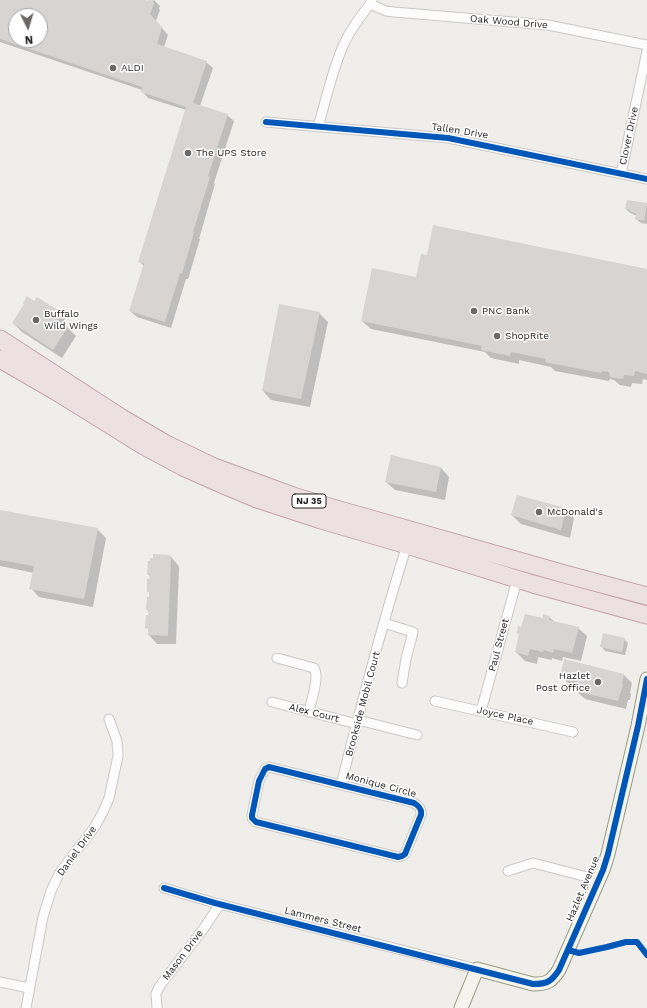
<!DOCTYPE html>
<html>
<head>
<meta charset="utf-8">
<style>
  body { margin:0 }
  #map { position:relative; width:647px; height:1008px; overflow:hidden; background:#f0eeeb; font-family:"Work Sans",sans-serif }
  canvas { display:block }
  .north { position:absolute; left:8px; top:8px; width:40px; height:40px; box-sizing:border-box; background:#fff; border:1px solid #a7a7a7; border-radius:50%; rotate:175deg; font-size:11px; font-weight:700; line-height:16px; text-align:center; color:#222 }
  .north::after { content:''; display:block; margin:auto; width:14px; height:18px; background:#6a6968; clip-path:polygon(50% 0,100% 100%,50% 72%,0 100%) }
</style>
</head>
<body>
<div id="map">
<canvas width="647" height="1008"></canvas>
<div class="north">N</div>
</div>
<script>
const ctx = document.querySelector('canvas').getContext('2d');
ctx.lineJoin = 'round';
function paint(path, color) { ctx.fillStyle = color; ctx.fill(path, 'evenodd'); }
function strokePath(path, color, width, dash) { ctx.strokeStyle = color; ctx.lineWidth = width; ctx.lineCap = dash ? 'butt' : 'round'; ctx.setLineDash(dash || []); ctx.stroke(path); }
function drawText(font, color, halo, rows, align = 'center') {
  ctx.font = font + ' "Work Sans",sans-serif'; ctx.lineWidth = 3; ctx.setLineDash([]); ctx.textBaseline = 'middle'; ctx.strokeStyle = halo; ctx.fillStyle = color; for (const [text, x, y, turn = 0] of rows) {
    ctx.save(); ctx.translate(x, y); ctx.rotate((+turn || 0) * Math.PI / 180); ctx.textAlign = isNaN(turn) ? turn : align; if (halo) ctx.strokeText(text, 0, 0); ctx.fillText(text, 0, 0); ctx.restore();
  }
}
const shadow = new Path2D(`
  M0,0H143L149,2V0H154L160,6L159,9L160,10L156,21L168,35L164,47L206,62L213,68L200,106L227,115L234,121L214,183L215,184L199,239H200L188,279H186L171,328L137,317L130,311L144,266L139,261L186,110L148,98L142,91V90L0,42ZM16,16H40V40H16Z
  M628,201L647,204V224L641,223L636,219L637,216L630,213L626,209Z
  M647,270V380L643,379L642,384L632,383L631,387L620,385L614,380L610,379L609,381L555,371L551,367L519,360V364L491,358L485,352L371,329L362,321L417,279Z
  M34,302L57,311L65,319L62,324L68,328L76,336L62,358L22,332L13,323Z
  M319,313L328,322L310,407L271,400L263,391Z
  M441,468L449,477L445,500L395,490L386,482Z
  M518,496L566,509L574,518L570,538L521,524L512,515Z
  M0,511L97,529L106,538L93,607L39,597L31,588L34,573L0,566Z
  M170,556L178,565L179,568L176,644H157L149,635V630L146,627L149,616V612L147,609L150,598V594L148,591L150,576L148,574Z
  M549,617L555,622L578,628L587,636L581,661L563,657L562,661L552,658V660L538,657L537,664L525,661L516,652L520,635L518,633L522,628Z
  M624,639L628,643L625,655L605,651L601,646Z
  M624,675L632,683L630,693L631,694L630,700H628L626,709L585,699L576,691L577,687L570,685L561,676Z`);
const building = new Path2D(`
  M0,0H146L148,1V0H154L153,2L154,3L150,14L162,27L157,44L207,61L193,103L228,114L208,176L210,177L193,232H194L182,274L180,273L165,322L129,311L144,263L138,262L186,107L141,92L142,87L0,39ZM16,16H40V40H16Z
  M627,200L647,203L644,221L635,219L636,213L630,212V210L625,209Z
  M433,225L647,269V374L635,371L634,376L624,375L623,379L610,377L609,372L602,371L601,373L545,362L546,359L511,352L510,356L481,350L482,346L361,321L372,268L416,277L421,254L427,255Z
  M27,296L34,301L37,297L58,310L53,317L68,327L53,350L12,323L24,304L23,303Z
  M279,304L320,312L301,399L262,391Z
  M391,455L441,467L436,492L385,482Z
  M517,495L566,508L561,530L511,515Z
  M0,510L98,528L84,599L29,589L34,566L0,560Z
  M153,554L170,555V558H171L168,636L148,635V628H145L146,615H148L149,610H146L147,597H149V592H147V579H149L150,574H147L148,561H150V558H153Z
  M525,614L543,618V614L550,616L549,620L579,627L572,653L554,649L553,653L544,650L543,652L530,649L528,656L515,652L519,634L517,633L518,626L521,627Z
  M603,633L625,638L622,652L600,647Z
  M564,659L624,674L622,684L623,685L618,701L575,691L577,681L560,676Z`);
const street = new Path2D(`
  M370,4L386,11L394,12L548,25L647,45
  M266,122L448,138L647,179
  M318,127C326,100 332,71 343,46C350,30 360,17 370,4L372,0
  M621,174L647,51
  M384,623L413,632L406,659L402,683
  M277,658L314,668C320,677 311,701 309,712
  M435,701L573,732
  M272,702L357,724
  M481,711L517,580
  M358,720L417,735
  M269,767L414,803C419,806 422,809 421,815L405,854L402,856L398,857L256,822L252,818V815L259,781L265,769Z
  M341,785C361,705 382,624 407,545
  M508,871L533,863L599,880
  M164,888L215,903L477,969
  M0,982L29,988
  M26,1008L43,917L51,891L59,874L70,859L94,828L103,812L109,798L118,756L117,741L109,719
  M157,1008L156,994L159,987L204,928L220,904`);
const secondary = new Path2D(`
  M461,1008L477,969L533,984C547,984 551,982 559,970L603,870L608,854L638,726L647,679`);
const highway = new Path2D(`
  M0,339L120,417L166,444L214,467L293,496L329,507L568,575L647,596
  M0,359L57,392L144,446L183,467L226,486L257,499L321,520L407,545L533,584L647,615`);
const cycleway = new Path2D(`
  M266,122L448,138L647,179
  M269,767L414,803C419,806 422,809 421,815L405,854L402,856L398,857L256,822L252,818V815L259,781L265,769Z
  M164,888L215,903L533,984C547,984 551,982 559,970L603,870L608,854L638,726L647,679
  M568,950L579,953L607,947L626,942H637L647,955`);
const markers = [
  [113,68,4,"#6a6968"],
  [188,153,4,"#6a6968"],
  [474,311,4,"#6a6968"],
  [36,320,4,"#6a6968"],
  [497,336,4,"#6a6968"],
  [539,512,4,"#6a6968"],
  [598,682,4,"#6a6968"]
];
const shields = [
  [309,501,34]
];
const shieldNames = [
  ["NJ 35",309,501]
];
const streetNames = [
  ["Oak Wood Drive",509,22,5],
  ["Tallen Drive",460,131,9],
  ["Clover Drive",629,136,-78],
  ["Paul Street",499,645,-75],
  ["Brookside Mobil Court",363,704,-75],
  ["Alex Court",314,713,14],
  ["Joyce Place",505,716,12],
  ["Monique Circle",381,785,15],
  ["Daniel Drive",77,851,-54],
  ["Hazlet Avenue",583,889,-67],
  ["Lammers Street",323,920,14],
  ["Mason Drive",183,955,-53]
];
const poiNames = [
  ["ALDI",121,68],
  ["The UPS Store",196,153],
  ["PNC Bank",482,311],
  ["Buffalo",44,314],
  ["Wild Wings",44,326],
  ["ShopRite",505,336],
  ["McDonald's",547,512],
  ["Hazlet",590,676,"right"],
  ["Post Office",590,688,"right"]
];
paint(shadow, '#0003');
paint(building, '#d7d4d2');
strokePath(street, '#c9c8c7', 11);
strokePath(secondary, '#999a82', 15);
strokePath(highway, '#c5a2ac', 19);
strokePath(street, '#fdfcfc', 9);
strokePath(secondary, '#f4f4ed', 13);
strokePath(highway, '#ece0e2', 17);
strokePath(cycleway, '#0057b8', 6);
for (const [x, y, r, color] of markers) { const dot = new Path2D(); dot.arc(x, y, r, 0, 2 * Math.PI); ctx.fillStyle = color; ctx.fill(dot); strokePath(dot, '#fff', 1.5); }
for (const [x, y, w] of shields) { const box = new Path2D(); box.roundRect(x - w / 2, y - 7, w, 14, 3); ctx.fillStyle = '#fff'; ctx.fill(box); strokePath(box, '#222', 1); }
drawText('bold 9px', '#222', null, shieldNames);
drawText('10px', '#222', '#fff', streetNames);
drawText('10px', '#222', '#fff', poiNames, 'left');
</script>
</body>
</html>
